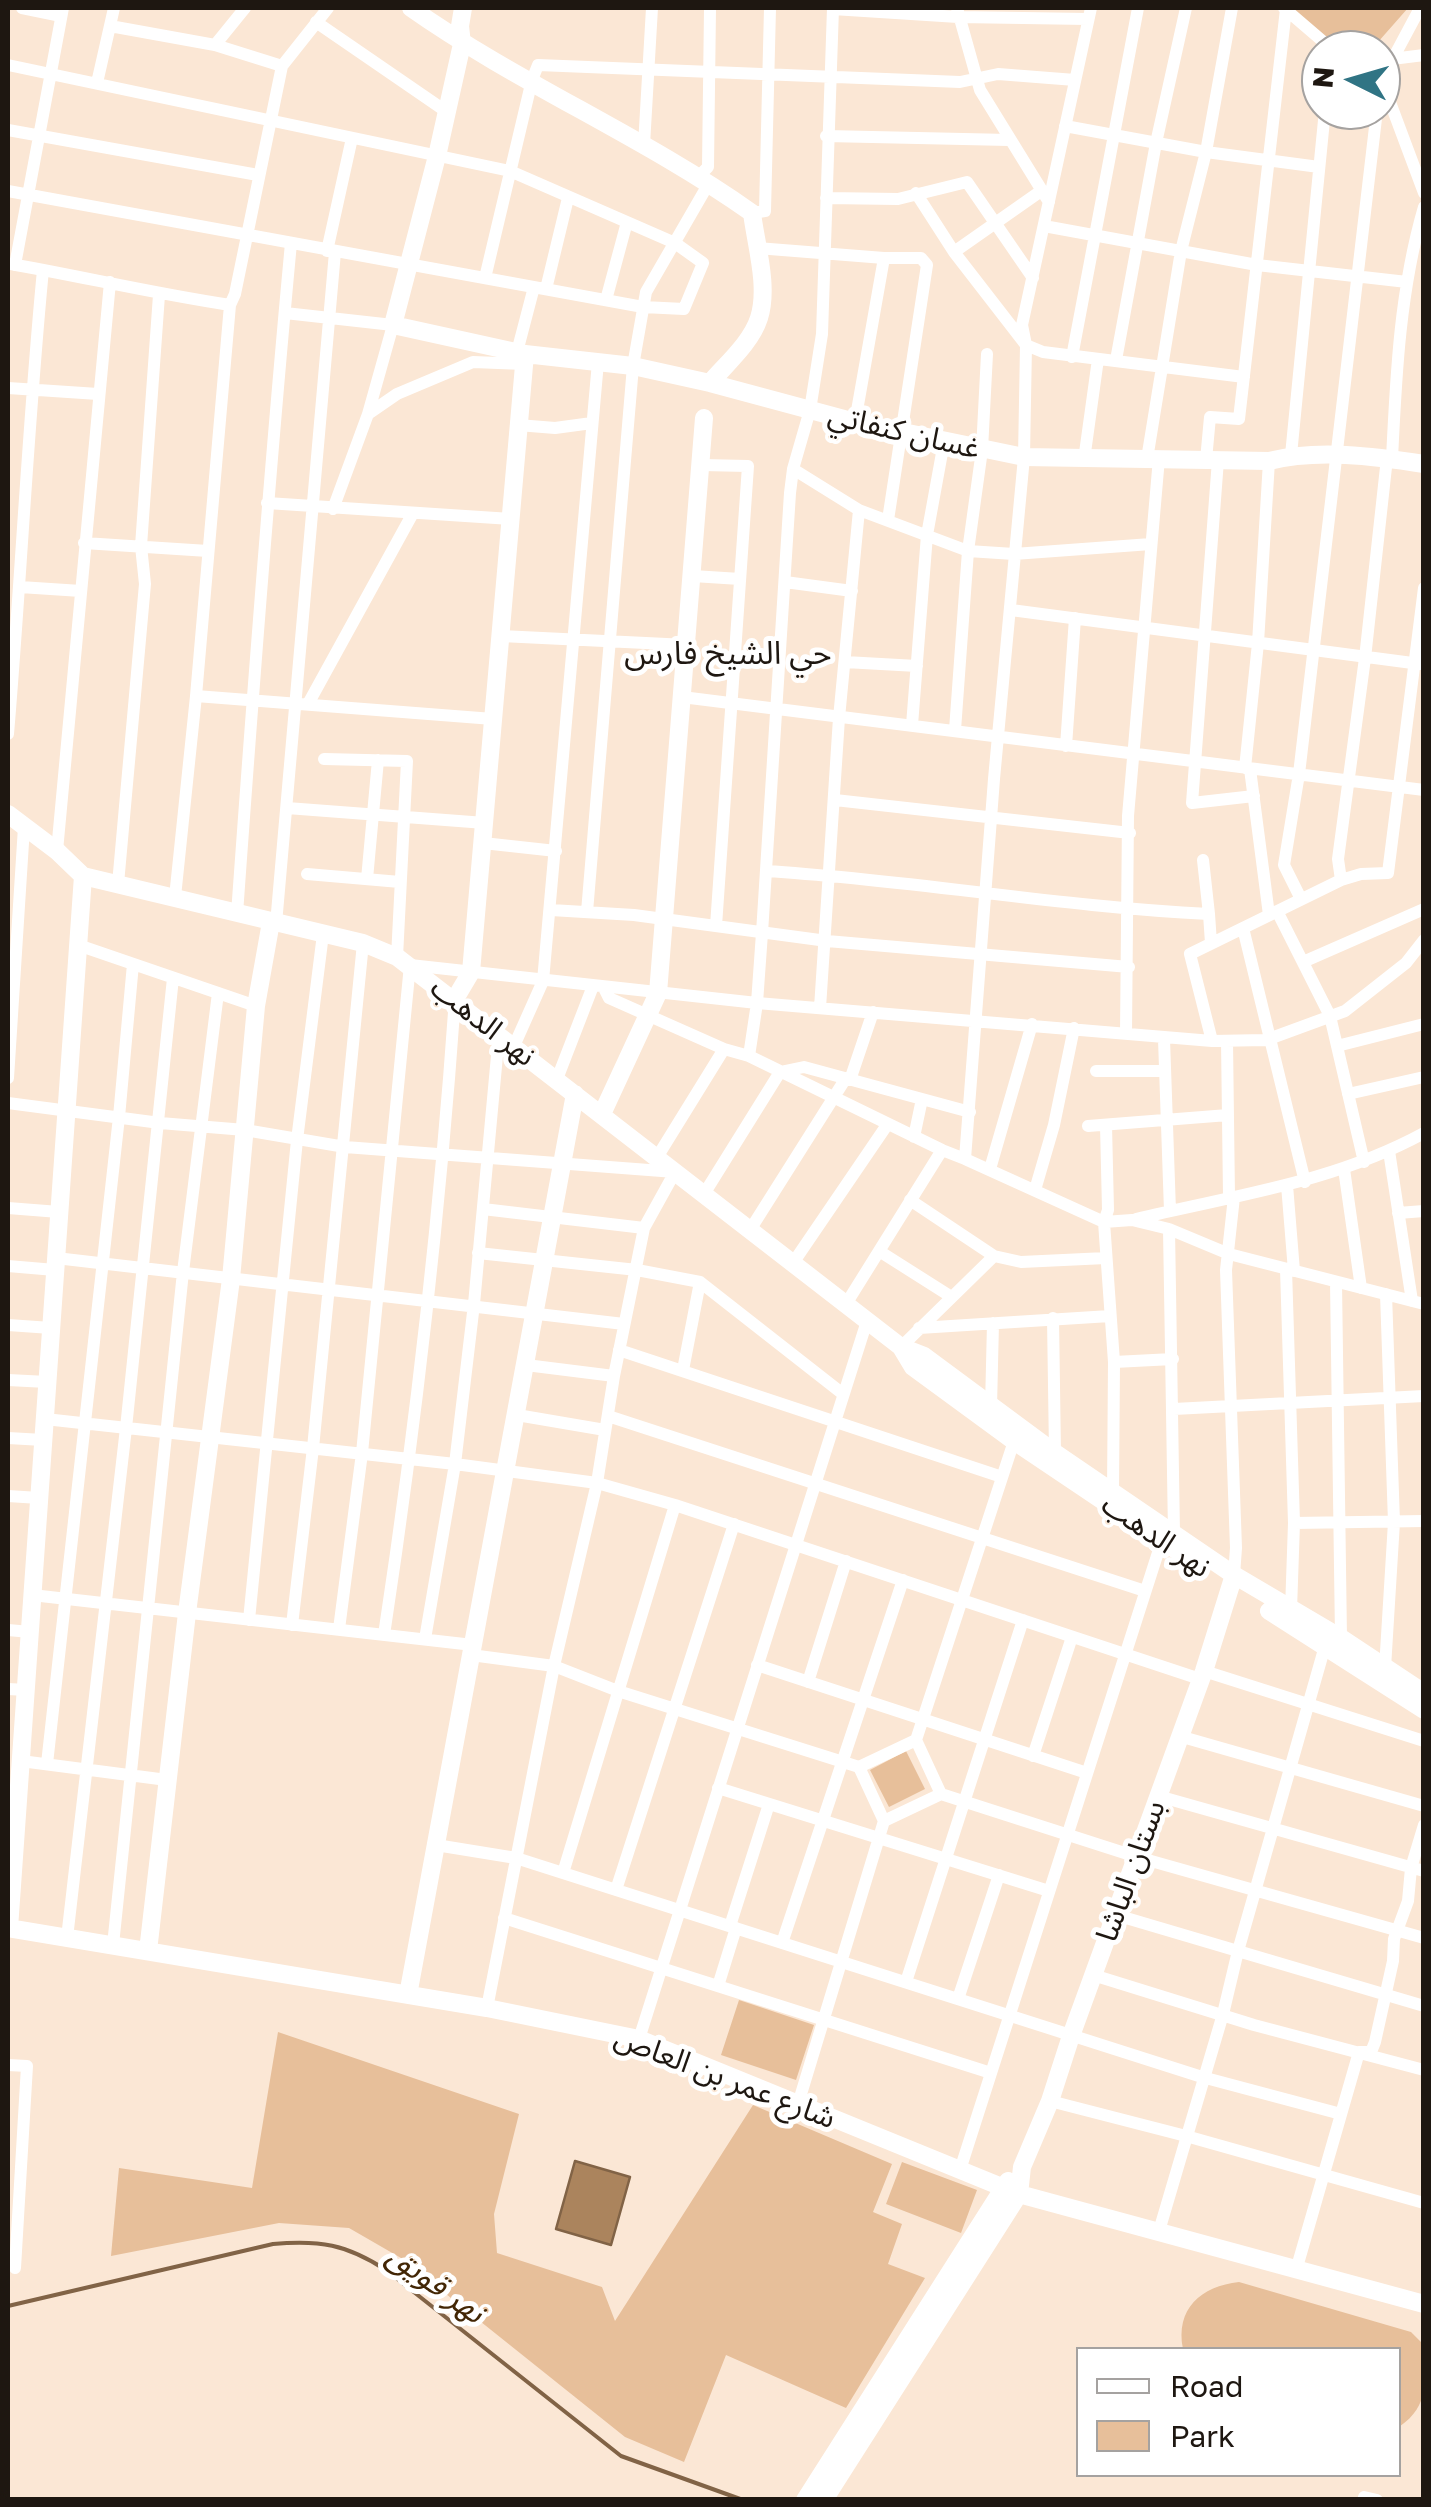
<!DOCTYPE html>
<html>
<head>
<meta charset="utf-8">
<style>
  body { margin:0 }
  #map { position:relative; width:1431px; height:2507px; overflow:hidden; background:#fbe7d5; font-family:"Golos Text",sans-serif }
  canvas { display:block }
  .frame { position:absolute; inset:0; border:10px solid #1e1711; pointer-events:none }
  .legend { position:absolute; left:1076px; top:2347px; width:325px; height:130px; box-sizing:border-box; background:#fff; border:2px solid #a5a2a0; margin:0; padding:12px 18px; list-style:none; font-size:30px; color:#1e1711 }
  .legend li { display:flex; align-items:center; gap:20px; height:50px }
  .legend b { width:50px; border:2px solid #a5a2a0 }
  .north { position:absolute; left:1301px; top:30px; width:100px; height:100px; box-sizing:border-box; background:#fff; border:2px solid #a5a2a0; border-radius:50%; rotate:275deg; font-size:28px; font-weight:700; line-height:40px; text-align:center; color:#1e1711 }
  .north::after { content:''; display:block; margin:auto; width:35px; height:45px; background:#307484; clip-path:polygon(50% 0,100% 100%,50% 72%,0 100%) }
</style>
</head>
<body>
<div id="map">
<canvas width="1431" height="2507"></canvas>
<div class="frame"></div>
<ul class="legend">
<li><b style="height:12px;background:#fff"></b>Road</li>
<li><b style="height:28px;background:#e7bf9a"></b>Park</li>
</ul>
<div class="north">N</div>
</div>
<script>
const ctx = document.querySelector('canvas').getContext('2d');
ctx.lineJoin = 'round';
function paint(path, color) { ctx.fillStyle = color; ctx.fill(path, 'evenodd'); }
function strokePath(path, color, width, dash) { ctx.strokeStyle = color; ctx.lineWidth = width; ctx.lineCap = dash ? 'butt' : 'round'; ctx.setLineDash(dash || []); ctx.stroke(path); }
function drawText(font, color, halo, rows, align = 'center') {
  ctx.font = font + ' "Golos Text","Noto Sans Arabic",sans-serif'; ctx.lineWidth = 10; ctx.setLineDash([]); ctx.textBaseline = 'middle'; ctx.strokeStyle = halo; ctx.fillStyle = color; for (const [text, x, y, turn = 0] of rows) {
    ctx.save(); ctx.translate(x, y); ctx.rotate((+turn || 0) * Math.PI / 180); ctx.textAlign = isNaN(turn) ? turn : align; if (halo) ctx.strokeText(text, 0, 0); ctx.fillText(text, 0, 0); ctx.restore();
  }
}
const green = new Path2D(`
  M1283,8H1408L1371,50H1332Z
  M906,1751L925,1789L889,1807L870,1770Z
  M739,2000L814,2025L796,2080L721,2055Z
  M278,2032L519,2114L494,2214L497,2253L602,2287L615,2321L753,2105L892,2164L873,2212L902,2224L888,2264L925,2278L846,2408L726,2355L684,2462L625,2437L401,2258L349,2228L279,2223L111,2256L119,2168L252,2188Z
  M902,2162L977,2190L961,2233L886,2204Z
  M1239,2282L1411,2332L1424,2345C1424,2381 1431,2405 1399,2427L1398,2350L1183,2349C1175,2309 1201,2286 1239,2282Z`);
const water = new Path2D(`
  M575,2161L630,2177L611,2245L556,2229Z`);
const stream = new Path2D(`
  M8,2306L273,2244C320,2240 346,2244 386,2270L621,2456L743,2500`);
const street = new Path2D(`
  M22,8L61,16
  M957,8L980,90L1049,202
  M1284,8L1333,50
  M833,9L958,17L1088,19
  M316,22L447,112
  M110,26L215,45L282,66
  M215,45L245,8
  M1392,59L1424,55
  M8,65L510,171L675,243L703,263L684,309L643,307L8,191
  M1381,78L1424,193
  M1381,81L1420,8
  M97,83L114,8
  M1065,126L1206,152L1319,167
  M8,130L258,175
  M826,136L1009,140
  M644,145L652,8
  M699,176L708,167L710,8
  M916,193L954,252L1026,345L1043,352L1244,377
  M826,198L898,199L967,182L1033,278
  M752,213L765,211L770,8
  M1044,226L1257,265L1407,282
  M757,248L884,258H921L927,265L888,520
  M327,251L352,138
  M954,252L1041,191
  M11,264C84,277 156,294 230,305
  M15,265L63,8
  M485,278L532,80L538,65L960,82L998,74L1075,80
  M546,289L568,198
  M606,300L627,222
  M285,313L393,325L368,414L397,394L473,362L524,364
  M517,352L534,287
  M1072,357L1138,8
  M1116,360L1156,143L1186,8
  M8,388L98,394
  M855,422L884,258
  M518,425L555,428L592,423
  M1291,455L1325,110
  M1147,459L1181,251L1206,152L1232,8
  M1392,459C1396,374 1400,289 1424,207
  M1084,460L1098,359
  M1206,460L1210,417L1239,419L1286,9
  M1218,460L1192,803L1254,796
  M702,465L748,466L716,926
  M793,469L859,510L968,551L1014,554L1151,544
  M267,503L511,519
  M333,509L368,414
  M84,543L208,551
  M693,576L740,579
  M785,582L852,591
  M20,587L81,591
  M1011,610L1420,664
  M501,636L687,645
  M845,662L917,666
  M196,696L493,719
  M682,697L1424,790
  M308,704L413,513
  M912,725L927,535L944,442
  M955,730L968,551L982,450L987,354
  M8,734C21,579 28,424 43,270
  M1066,746L1075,618
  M324,759L407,761L397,957
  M1245,768L1258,643L1269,461
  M1250,769L1269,915
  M835,800L1130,833
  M287,808L485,823
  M483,843L556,851
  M57,851L110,282
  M1203,860L1209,914
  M766,871C914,880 1061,907 1209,914L1211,943
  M307,874L400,882
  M367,879L378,760
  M1341,880L1338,859L1365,658L1387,458
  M118,884L145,584L141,546L159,295
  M175,897L196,696L230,305L235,294L282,66L328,8
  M1301,899L1284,865L1299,774L1377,110
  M551,910L634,915L827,941L1129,967
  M1277,911L1330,1016L1364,1162
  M587,912L633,366L646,292L709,183
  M237,914C253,690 270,467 291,243
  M276,924L335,252
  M1243,928L1305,1182
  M78,945L256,1006
  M1303,962L1424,909
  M604,988L609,998L724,1049L749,1056L942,1150
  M820,1008L839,718L859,510
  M1126,1034L1128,816L1159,458
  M1164,1039L1170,1211
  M1212,1041L1190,954L1341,880L1361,874L1388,873L1424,588
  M1227,1041L1229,1196
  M514,1046L543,981L598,362
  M1337,1046L1424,1024
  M749,1056L757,1003L762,933L790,493L793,469L810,410L822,334L833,8
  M1096,1071H1165
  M8,1078L24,827
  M557,1079L593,986
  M850,1080L873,1012
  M1348,1094L1424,1077
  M8,1103L160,1123L245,1130L345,1147L675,1172L644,1228L614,1376L597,1483L554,1666L487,2008
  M1106,1125L1108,1210L1104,1222L1114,1362L1113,1492
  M1088,1126L1228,1115
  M914,1137L922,1099
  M1389,1151L1412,1301
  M656,1159L724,1049
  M965,1159L1104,1222L1132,1220L1169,1229L1229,1254L1424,1304
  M990,1169L1032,1024
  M1344,1169L1361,1288
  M1287,1185L1294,1271
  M1035,1190L1054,1125L1074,1028
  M704,1194L780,1072L804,1067L970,1112
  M1234,1197L1226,1270L1236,1548L1234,1575
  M910,1200L994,1256
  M8,1208L59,1212
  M483,1209L644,1228
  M1398,1213L1424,1211
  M1136,1219C1235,1195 1332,1183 1424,1133
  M1169,1229L1174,1533
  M750,1230L846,1078
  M879,1251L950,1296
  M478,1253L637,1270L700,1282L843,1394
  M56,1258L624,1324
  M793,1263L887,1125
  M8,1266L55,1270
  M1286,1269L1294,1523L1291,1610
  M1336,1282L1341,1638
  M846,1304L942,1150L965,1159L994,779L1024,457L1026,345L1022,325L1091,8
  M1053,1318L1055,1453
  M8,1325L51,1328
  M919,1328L1110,1316
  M901,1347L994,1256L1021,1262L1106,1258
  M619,1350L1002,1477
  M1114,1362L1173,1359
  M526,1365L614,1376
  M683,1370L700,1282
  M8,1380L47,1382
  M991,1407L993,1323
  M1174,1409L1424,1396
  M517,1415L605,1430
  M608,1416L1145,1591
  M45,1419L455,1464L597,1483L675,1505L1200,1679
  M8,1438L43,1440
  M8,1496L39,1498
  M1294,1523L1424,1521
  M32,1595L473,1645
  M249,1620L297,1140L323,934
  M292,1625L313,1448L363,943
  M339,1629L362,1453L410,965L757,1003L1212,1041L1266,1040L1345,1011L1406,963L1424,940
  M8,1630L30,1632
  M384,1635C416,1424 440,1213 455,999
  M425,1639L455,1464L474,1304L499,1034
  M471,1655L554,1666L618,1691L859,1767
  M757,1665L1087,1773
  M1385,1668L1394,1522L1386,1294
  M1204,1671L1424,1741
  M808,1682L846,1561
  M8,1689L26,1690
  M1179,1736L1424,1806
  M1033,1756L1072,1637
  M21,1761L167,1780
  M47,1764L119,1117L133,964
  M718,1788L1049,1891
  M941,1794L1137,1857L1424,1938
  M1158,1796L1424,1871
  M884,1821L941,1794L916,1740L1014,1441
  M436,1845L516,1858L1202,2077L1341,2114
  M563,1873L675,1505
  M616,1890L734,1524
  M1116,1915L1424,2006
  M504,1918L991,2073
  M730,1926L769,1804
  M67,1938L126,1428L173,978
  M782,1943L903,1580
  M113,1945L183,1272L218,993
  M1093,1975L1254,2025L1424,2070
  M906,1982L1023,1620
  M718,1986L736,1928
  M958,1999L999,1875
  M639,2039L867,1321
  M8,2065L27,2066L15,2268
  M1050,2101L1186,2136L1424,2203
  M798,2104L884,1821L859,1767L916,1740
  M960,2170L1162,1540
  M1159,2231L1223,2014L1238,1951L1325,1646
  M1297,2267L1359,2052H1371L1375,2042L1393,1961L1394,1939L1408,1901L1411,1868L1424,1825
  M1364,2497L1377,2500`);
const secondary = new Path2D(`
  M411,8C519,84 643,136 752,213C756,245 769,287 759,318C751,343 726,364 710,383
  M463,8L460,26L462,44L437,156L393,325L525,354L633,366L710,383L855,422L1024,457L1269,461C1317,449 1374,456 1424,464
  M8,814L57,851L83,876L363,943L397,957L901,1347L924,1356L1055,1453L1234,1575L1341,1638L1424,1693
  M455,999L471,972L525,354
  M602,1114L658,993L704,418
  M901,1347L913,1367L1014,1441L1197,1564
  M1269,1611L1424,1710
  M8,1928L487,2008L639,2039L1019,2194L1424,2304
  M9,1928L83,876
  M148,1951L187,1613L231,1279L256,1006L271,922
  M408,1995L575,1094
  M805,2500L1008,2181
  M824,2500L1019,2194L1022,2167L1050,2101L1071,2036L1204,1671L1234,1575`);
const streetNames = [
  ["غسان كنفاتي",904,432,13],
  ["نهر الدهب",483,1022,38],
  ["نهر الدهب",1156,1536,34],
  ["بستان الباشا",1131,1871,-70],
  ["شارع عمر بن العاص",725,2078,21]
];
const neighbourhoodNames = [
  ["حي الشيخ فارس",728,654]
];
const waterNames = [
  ["نهر قويق",436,2284,36]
];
paint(green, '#e7bf9a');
paint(water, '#ab845d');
strokePath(water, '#816346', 2.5);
strokePath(stream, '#816346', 4);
strokePath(street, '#fff', 12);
strokePath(secondary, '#fff', 18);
drawText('30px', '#1e1711', '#fff', streetNames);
drawText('32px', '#1e1711', '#fff', neighbourhoodNames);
drawText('italic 32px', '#422605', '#fff', waterNames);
</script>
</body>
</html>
